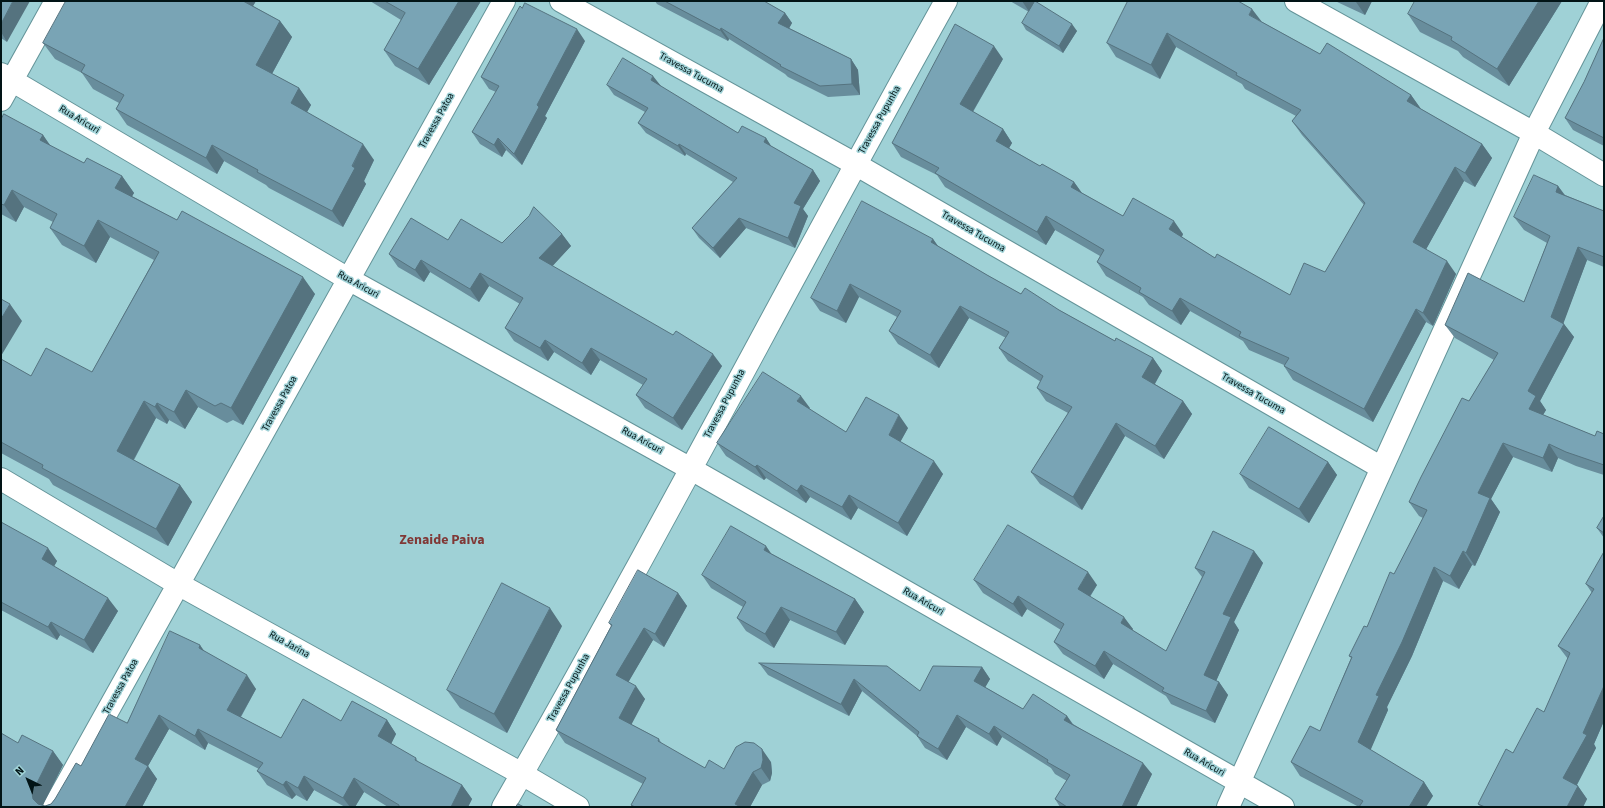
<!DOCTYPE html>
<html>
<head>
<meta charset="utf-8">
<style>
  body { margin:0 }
  #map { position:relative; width:1605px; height:808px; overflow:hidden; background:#9fd1d6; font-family:"Source Sans 3",sans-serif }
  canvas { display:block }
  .frame { position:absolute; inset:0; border:2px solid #021416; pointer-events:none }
  .north { position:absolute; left:8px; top:760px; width:40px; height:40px; -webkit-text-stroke:3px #9fd1d6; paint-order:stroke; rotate:317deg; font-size:11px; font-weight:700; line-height:16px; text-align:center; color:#021416 }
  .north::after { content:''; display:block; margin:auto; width:14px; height:18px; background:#021416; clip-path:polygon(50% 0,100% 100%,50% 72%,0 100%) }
</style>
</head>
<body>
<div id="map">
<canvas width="1605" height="808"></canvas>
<div class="frame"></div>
<div class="north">N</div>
</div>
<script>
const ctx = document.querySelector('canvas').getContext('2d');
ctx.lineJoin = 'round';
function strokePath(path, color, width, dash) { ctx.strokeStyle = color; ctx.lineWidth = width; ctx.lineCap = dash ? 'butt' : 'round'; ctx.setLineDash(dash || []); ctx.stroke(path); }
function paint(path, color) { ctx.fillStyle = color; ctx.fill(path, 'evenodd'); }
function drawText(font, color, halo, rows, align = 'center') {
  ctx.font = font + ' "Source Sans 3",sans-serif'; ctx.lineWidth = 3; ctx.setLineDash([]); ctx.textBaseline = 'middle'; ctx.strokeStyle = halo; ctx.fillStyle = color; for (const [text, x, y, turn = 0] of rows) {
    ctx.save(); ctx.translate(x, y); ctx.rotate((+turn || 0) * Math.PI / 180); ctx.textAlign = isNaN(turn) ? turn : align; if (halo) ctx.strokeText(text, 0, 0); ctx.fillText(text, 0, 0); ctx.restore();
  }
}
const minor = new Path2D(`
  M561,1L855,164L1382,468
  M1296,1L1534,133L1604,175
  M1,74L350,280L691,469L1283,807
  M1,100L56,1
  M1,479L178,584L522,774L578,807
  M54,807L504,1
  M503,807C656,541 796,269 946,1
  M1228,807L1534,133L1602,1`);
const wall = new Path2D(`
  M1,1L7,42L1,38Z
  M66,1H256L253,6L280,21L292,37L272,74L299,88L311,105L307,112L374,160L364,181L366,184L343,227L269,188L266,185L224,161L217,174L127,125L116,109L119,103L93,89L82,73L55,59L43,43Z
  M370,1H481L429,85L395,66L384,50L401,20Z
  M655,1H764L785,13L792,23L789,28L851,59L858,70L860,95L828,97L788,77L785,74L729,39L728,41L657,4Z
  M1010,1H1036V2L1077,31L1063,53L1026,30L1022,23L1029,12Z
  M1128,1L1262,22L1320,54L1411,95L1421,109L1482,144L1492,158L1475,187L1464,181L1426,249L1456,274L1433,326L1426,322L1373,422L1293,380L1284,366V365L1249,350L1243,341L1190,311L1181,325L1149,305L1143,297L1106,276L1097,262L1100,256L1055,230L1046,245L945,187L937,175L901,157L892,143L1003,59L973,112L1003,129L1012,143L1009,148L1040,166L1074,182L1082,193L1123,216L1183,234L1182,237L1215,258L1290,295L1325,272L1364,205L1302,135L1292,121L1296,116L1245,89L1242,84L1176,47L1160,79L1116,57L1107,43Z
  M1335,1H1372L1365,15Z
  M1562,1L1509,86L1463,57L1458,51L1420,32L1408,14Z
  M1604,38V146L1573,130L1565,118L1584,82Z
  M585,41L545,116L547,118L522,165L506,150L502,157L480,144L472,132L496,92L489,89L481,77Z
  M607,85L661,86H660L738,133L766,138L771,146L813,170L820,181L803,209L808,216L795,248L746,228L720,258L699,238L692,228L733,182L686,154L685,156L646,133L638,123L645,112L614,95Z
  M1,120L43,135L49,145L84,163L122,176L134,193L132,196L315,294L243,425L233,420L227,423L198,407L185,429L169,420L167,424L156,418L134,460L180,485L192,502L168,546L53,485L49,479L1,453V359L31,376L92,372L154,260L110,237L96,263L62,245L50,228L53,222L24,207L16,222L1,214Z
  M1558,186L1565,195L1604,211V267L1587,260L1563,323L1574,337L1540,401L1546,410L1543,415L1595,436L1604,434V475L1576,466L1558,458L1552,472L1513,457L1491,499L1500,512L1475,566L1472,565L1459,589L1443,581L1412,656L1387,707L1388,710L1370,750L1424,782L1433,796L1359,807L1300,776L1291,762L1320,731L1351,658L1349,656L1367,627L1423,518L1419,516L1409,502L1469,401L1494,360L1455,338L1445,325L1524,302L1547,243L1524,230L1514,217Z
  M562,234L571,246L552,266L722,366L682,430L645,408L636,395L643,385L600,360L591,375L554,352L548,361L514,341L505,328L520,304L489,286L479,302L430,272L424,282L398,267L389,254L448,240L502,243Z
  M933,239L938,246L987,275L1021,294L1059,310L1115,341L1153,358L1162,371L1155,384L1183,401L1192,414L1164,459L1125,436L1082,510L1040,484L1031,472L1068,413L1046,401L1037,388L1041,382L1008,361L999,348L1006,338L969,318L939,368L898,344L889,331L897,317L859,297L846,323L820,311L811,298Z
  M810,408L809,409L846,432L908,428L900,442L943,474L907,536L858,508L851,520L810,497L806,503L766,478L764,480L726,456L717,443Z
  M1328,462L1337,475L1309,523L1249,488L1240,474Z
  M1604,516V538L1597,528Z
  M1,522L57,561L54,566L118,611L93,653L60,635L57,640L1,610Z
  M1254,551L1263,563L1234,622L1239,630L1216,681L1219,682L1228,695L1215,723L1171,704L1166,696L1113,664L1104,679L1063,654L1054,642L1061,630L1027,609L1022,617L983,593L974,580L1097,585L1090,597L1133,629L1132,630L1166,651L1202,577L1195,568Z
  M1604,552V721L1594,744L1596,748L1577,785L1587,799L1583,807H1481L1478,804L1513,753L1544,712L1568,659L1558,646L1592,593L1586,584Z
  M772,554L855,599L864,612L845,645L790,620L774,648L746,631L737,618L743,607L711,588L702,575Z
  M678,593L687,606L664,647L653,640L628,682L645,699L631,724L659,739L662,744L705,768L724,769L771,762L772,773L770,781L762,785L750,807H632L631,805L643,784L565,743L556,730L611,626L609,623Z
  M562,626L507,733L460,708L447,690Z
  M205,652L256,689L241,717L281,738L341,721L387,720L396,734L391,744L416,758L418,762L462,785L472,799L468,807H388L364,792L355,807H345L314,790L307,801L296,795L292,799L267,785L257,771L259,769L208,743L205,750L169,729L148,766L157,779L142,807H1L18,743L53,751L63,765L42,805L45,806L51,804L55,799L81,766Z
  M759,663L920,691L982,667L990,679L985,687L1023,709L1067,716L1073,724L1152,774L1136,807H1060L1055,799L1067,781L1055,774L1051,768L1002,737L997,746L966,727L947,760L925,748L917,736L862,691L849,716L768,675Z`);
const shadedWall = new Path2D(`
  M13,1H30L7,42L1,32V24Z
  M239,1H256L248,14Z
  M459,1H481L429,85L418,69Z
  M1022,1H1036L1030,13Z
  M1357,1H1372L1365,15L1356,2Z
  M1539,1H1562L1509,86L1497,69Z
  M1252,9L1262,22L1249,15Z
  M785,13L792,23L786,34L778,23Z
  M280,21L292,37L268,81L256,65Z
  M1072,24L1077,31L1063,53L1059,46Z
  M721,28L729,39L728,41L720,30Z
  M577,29L585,41L545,116L547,118L522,165L514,154L537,105Z
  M1167,33L1176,47L1160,79L1151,65Z
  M994,46L1003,59L969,118L960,104Z
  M851,59L858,70L860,95L852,84Z
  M653,76L661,86L658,91L651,80Z
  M299,88L311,105L303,119L291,103Z
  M1411,95L1421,109L1407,101Z
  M1003,129L1012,143L1005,155L996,141Z
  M43,135L55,152L40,140Z
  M498,138L506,150L502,157L494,145Z
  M766,138L773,149L764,142Z
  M363,144L374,160L364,181L366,184L343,227L332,211Z
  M679,144L686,154L685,156L678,146Z
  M1482,144L1492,158L1475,187L1465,173Z
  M212,145L224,161L217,174L206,158Z
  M1455,167L1464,181L1423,255L1413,242Z
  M813,170L820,181L803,209L808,216L795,248L788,238L794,203Z
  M122,176L134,193L127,205L115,188Z
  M1074,182L1084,196L1071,187Z
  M1558,186L1568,200L1556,192Z
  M12,190L24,207L16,222L4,205Z
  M1046,216L1055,230L1046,245L1037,232Z
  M739,218L746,228L720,258L713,248Z
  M98,220L110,237L96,263L84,246Z
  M1174,221L1183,234L1179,242L1169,229Z
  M562,234L571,246L548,271L539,258Z
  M933,239L942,252L931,242Z
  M1578,247L1587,260L1561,330L1551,317Z
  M421,260L430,272L424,282L415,270Z
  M1447,261L1456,274L1433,326L1423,313Z
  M480,273L489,286L479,302L470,289Z
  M303,277L315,294L243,425L231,408Z
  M850,284L859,297L846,323L837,311Z
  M1180,298L1190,311L1181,325L1172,311Z
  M10,304L22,321L1,356V319Z
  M960,306L969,318L939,368L930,355Z
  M1416,309L1426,322L1373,422L1364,409Z
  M1564,324L1574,337L1540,401L1546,410L1538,423L1529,409L1528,391Z
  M545,340L554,352L548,361L540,348Z
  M591,348L600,360L591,375L582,363Z
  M713,354L722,366L682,430L673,418Z
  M1153,358L1162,371L1151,390L1142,377Z
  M186,390L198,407L185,429L174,412Z
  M801,396L810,408L806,414L797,401Z
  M144,401L156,418L129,468L117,451Z
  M1183,401L1192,414L1164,459L1155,446Z
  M157,403L169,420L167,424L155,407Z
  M899,415L908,428L897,448L889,435Z
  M1116,423L1125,436L1082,510L1073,497Z
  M1503,443L1513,457L1491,499L1500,512L1475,566L1466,553L1478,493Z
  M1549,444L1558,458L1552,472L1543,458Z
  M934,461L943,474L907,536L898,523Z
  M1328,462L1337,475L1309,523L1299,509Z
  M757,465L766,478L764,480L755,467Z
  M180,485L192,502L168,546L156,529Z
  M801,485L810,497L806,503L797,491Z
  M849,495L858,508L851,520L842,507Z
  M766,546L775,559L764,550Z
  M48,548L57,561L51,572L42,559Z
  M1254,551L1263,563L1234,622L1239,630L1213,688L1204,675L1223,614Z
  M1463,551L1472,565L1459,589L1450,576Z
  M1434,567L1443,581L1412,656L1387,707L1388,710L1368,756L1358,742L1376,695Z
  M1088,572L1097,585L1086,602L1078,589Z
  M678,593L687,606L664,647L655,634Z
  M1018,596L1027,609L1022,617L1013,604Z
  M108,598L118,611L93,653L84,640Z
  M855,599L864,612L845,645L836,632Z
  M781,607L790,620L774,648L765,634Z
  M550,608L562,626L507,733L494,714Z
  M1124,617L1133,629L1129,635L1121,623Z
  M51,622L60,635L57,640L48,627Z
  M644,628L653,640L625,688L616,675Z
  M200,645L210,659L199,648Z
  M1104,651L1113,664L1104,679L1095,666Z
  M982,667L990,679L982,693L974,681Z
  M247,675L256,689L237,723L227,710Z
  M854,679L862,691L849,716L841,704Z
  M1219,682L1228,695L1215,723L1206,711Z
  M636,686L645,699L628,731L619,718Z
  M1604,686V721L1594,744L1596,748L1573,792L1563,778Z
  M159,715L169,729L148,766L157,779L142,807H125L135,759Z
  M957,715L966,727L947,760L938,749Z
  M1067,716L1075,728L1064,720Z
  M387,720L396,734L388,750L378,736Z
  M994,726L1002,737L997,746L989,734Z
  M198,729L208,743L205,750L195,736Z
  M762,749L771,762L772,773L770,781L761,768Z
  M53,751L63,765L42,807L33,799L32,793Z
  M1143,763L1152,774L1136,807H1122Z
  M753,772L762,785L750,807H737L735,804Z
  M304,776L314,790L307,801L298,788Z
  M354,778L364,792L355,807H350L343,798Z
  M286,781L296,795L292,799L283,785Z
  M1424,782L1433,796L1426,807H1409Z
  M462,785L472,799L468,807H451Z
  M1578,786L1587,799L1583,807H1567Z`);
const building = new Path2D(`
  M1,1H13L1,24Z
  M66,1H243L280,21L256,65L299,88L291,103L363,144L352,166L355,168L332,211L257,172L258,170L212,145L206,158L116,109L124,95L81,72L85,65L43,43Z
  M385,1H459L418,69L384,50L405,13Z
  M665,1H764L785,13L778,23L851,59L852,84L820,86L780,66L781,65L721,28L720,30Z
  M1035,1L1072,24L1059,46L1022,23Z
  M1128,1H1238L1252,9L1249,15L1320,54L1327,43L1411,95L1407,101L1482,144L1465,173L1455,167L1413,242L1447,261L1423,313L1416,309L1364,409L1284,366L1289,358L1239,336L1241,332L1180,298L1172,311L1139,292L1141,288L1097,262L1104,250L1046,216L1037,232L935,173L939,168L892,143L955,24L994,46L960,104L1003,129L996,141L1040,166L1042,164L1074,182L1071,187L1123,216L1133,198L1174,221L1169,229L1215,258L1217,254L1290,295L1304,263L1325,272L1365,203L1292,121L1301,110L1236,75L1237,73L1167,33L1151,65L1107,43Z
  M1415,1H1539L1497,69L1451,40L1452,37L1408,14Z
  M525,3L577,29L537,105L539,107L514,154L498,138L494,145L472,132L499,86L481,77L520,6L522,8Z
  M1604,38V138L1565,118L1584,82Z
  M623,58L653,76L651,80L738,133L742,126L766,138L764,142L813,170L794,203L801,206L788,238L739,218L713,248L692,228L737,178L679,144L678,146L638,123L648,108L607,85Z
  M4,114L43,135L40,140L84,163L87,158L122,176L115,188L177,220L182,211L303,277L231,408L221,403L215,406L186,390L174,412L157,403L155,407L144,401L117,451L180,485L156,529L42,468L43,465L1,442V359L31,376L46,348L92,372L159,252L98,220L84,246L50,228L57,214L12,190L4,205L1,204V120Z
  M1534,175L1558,186L1556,192L1604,211V257L1578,247L1551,317L1564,324L1528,391L1536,396L1529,409L1595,436L1597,431L1604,434V465L1566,452L1549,444L1543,458L1503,443L1478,493L1490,498L1466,553L1463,551L1450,576L1434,567L1402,642L1376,695L1379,696L1358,742L1424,782L1409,807H1359L1363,801L1291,762L1310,726L1320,731L1352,657L1349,656L1364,626L1367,627L1390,572L1394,574L1427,510L1409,502L1421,477L1462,398L1469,401L1498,353L1445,325L1468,273L1524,302L1550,236L1514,217Z
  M862,201L933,239L931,242L987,275L1021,294L1025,288L1059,310L1115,341L1116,338L1153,358L1142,377L1183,401L1155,446L1116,423L1073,497L1031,472L1072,407L1037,388L1043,376L999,348L1009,332L960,306L930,355L889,331L901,311L850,284L837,311L811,298Z
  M534,207L562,234L539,258L673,335L676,331L713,354L673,418L636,395L647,379L591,348L582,363L545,340L540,348L505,328L523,298L480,273L470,289L421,260L415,270L389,254L411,218L448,240L461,219L502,243L529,216Z
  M1,299L10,304L1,319Z
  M763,372L801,396L797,401L846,432L866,397L899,415L889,435L934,461L898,523L849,495L842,507L801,485L797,491L757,465L755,467L717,443Z
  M1269,427L1328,462L1299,509L1240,474Z
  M1604,516V533L1597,528Z
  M1,522L48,548L42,559L108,598L84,640L51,622L48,627L1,602Z
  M1008,525L1088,572L1078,589L1124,617L1121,623L1166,651L1205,572L1195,568L1213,531L1254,551L1223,614L1231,617L1204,675L1219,682L1206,711L1162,691L1164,688L1104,651L1095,666L1054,642L1064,624L1018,596L1013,604L974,580Z
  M731,526L766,546L764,550L855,599L836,632L781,607L765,634L737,618L746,602L702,575Z
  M1604,552V686L1583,733L1587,735L1563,778L1578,786L1567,807H1485L1478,804L1506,749L1513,753L1537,708L1544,712L1570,653L1558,646L1594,589L1586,584Z
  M638,570L678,593L655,634L644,628L616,675L636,686L619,718L659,739L658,741L705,768L709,760L724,769L736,747L745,742L754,743L762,749L763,760L761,768L753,772L735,804L741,807H635L631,805L646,778L556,730L612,625L609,623Z
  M502,583L550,608L494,714L447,690Z
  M170,631L200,645L199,648L247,675L227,710L281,738L303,699L341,721L352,701L387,720L378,736L416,758L415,760L462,785L451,807H399V805L354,778L343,798L304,776L298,788L286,781L283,785L257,771L263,763L198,729L195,736L159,715L135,759L148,766L125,807H1V733L18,743L22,735L53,751L32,793L33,799L38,804L45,806L51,804L55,799L76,763L81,766L109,714L127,723Z
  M759,663L887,666L920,691L933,666L982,667L974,681L1023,709L1033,694L1067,716L1064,720L1143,763L1122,807H1067L1055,799L1070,775L1047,762L1048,760L994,726L989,734L957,715L938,749L917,736L919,732L854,679L841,704Z
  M518,804L524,807H516Z`);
const streetNames = [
  ["Travessa Tucuma",691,73,29],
  ["Rua Aricuri",79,120,31],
  ["Travessa Pupunha",880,120,-61],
  ["Travessa Patoa",437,121,-61],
  ["Travessa Tucuma",973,232,30],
  ["Rua Aricuri",358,285,29],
  ["Travessa Tucuma",1253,394,30],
  ["Travessa Patoa",280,404,-61],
  ["Travessa Pupunha",725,404,-62],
  ["Rua Aricuri",642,441,29],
  ["Rua Aricuri",923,602,30],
  ["Rua Jarina",289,645,29],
  ["Travessa Patoa",121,687,-61],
  ["Travessa Pupunha",569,688,-61],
  ["Rua Aricuri",1204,763,30]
];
const districtNames = [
  ["Zenaide Paiva",442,541]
];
strokePath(minor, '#649499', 24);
strokePath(minor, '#fff', 22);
paint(wall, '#688d9c');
paint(shadedWall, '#55737f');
paint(building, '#79a4b5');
strokePath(building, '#55737f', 1);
drawText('10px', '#021416', '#9fd1d6', streetNames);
drawText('bold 14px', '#803836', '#9fd1d6', districtNames);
</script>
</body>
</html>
